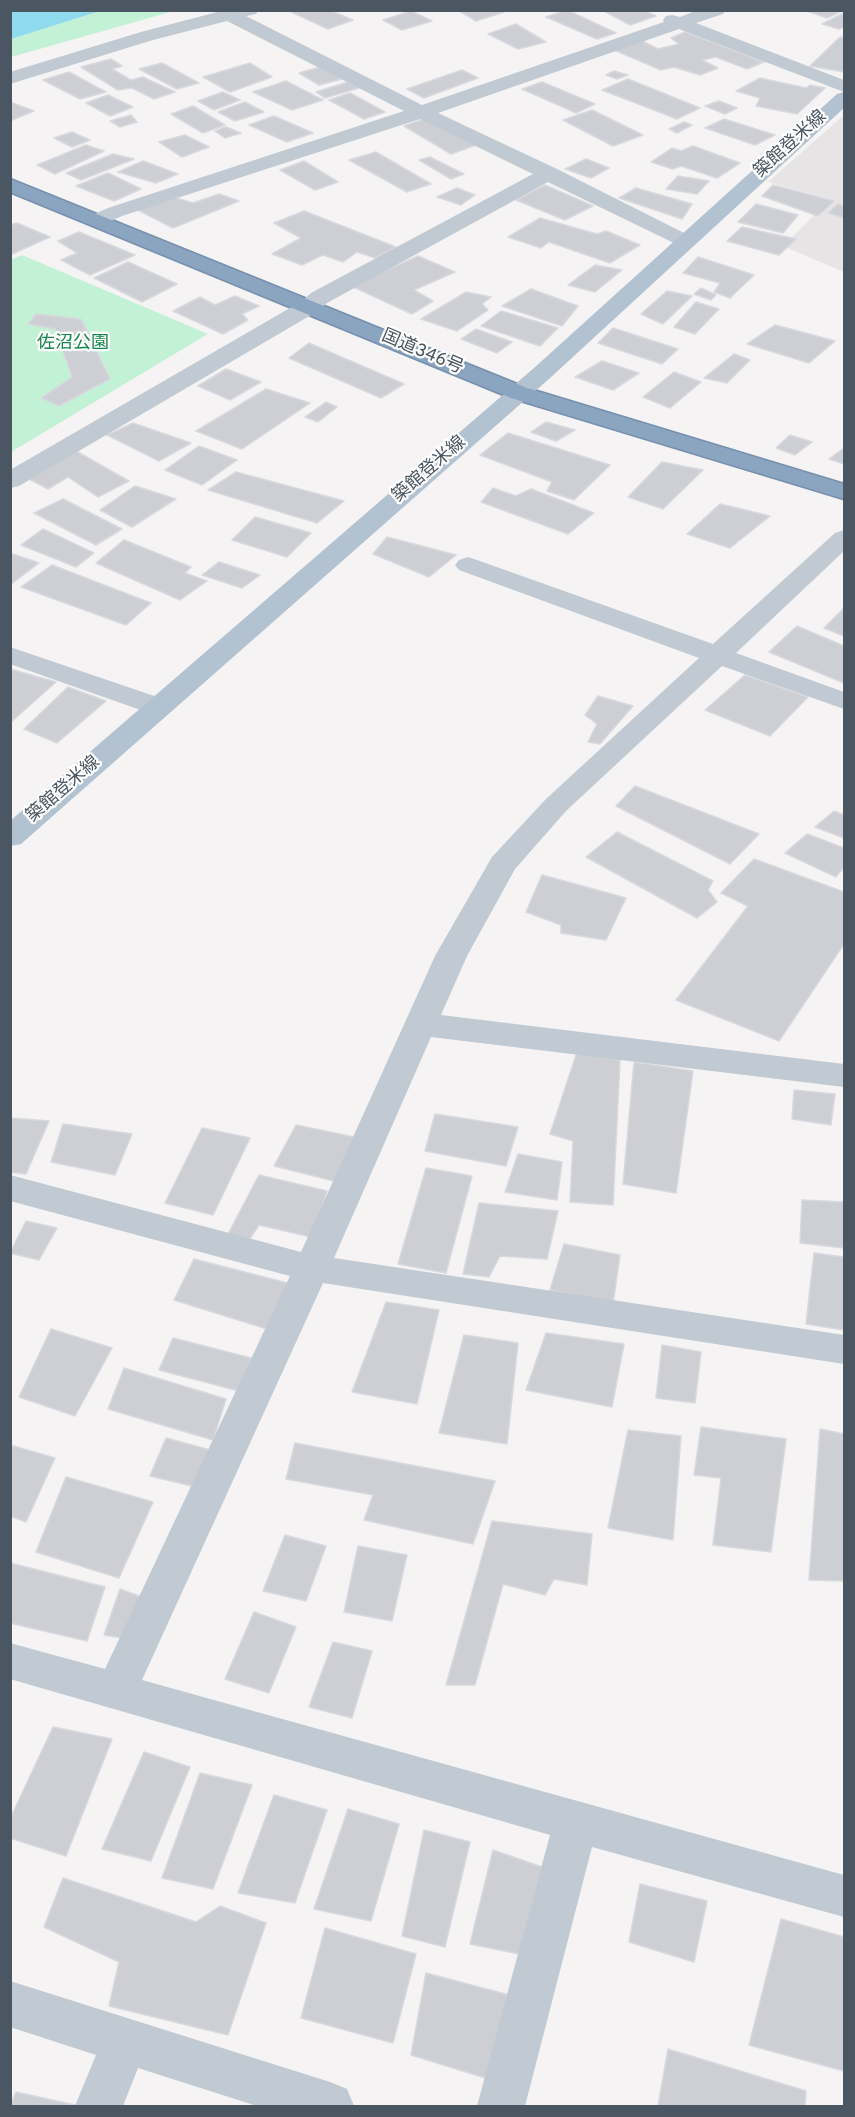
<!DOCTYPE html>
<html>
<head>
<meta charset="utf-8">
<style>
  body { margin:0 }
  #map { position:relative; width:855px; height:2117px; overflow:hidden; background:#f5f3f3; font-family:Overpass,sans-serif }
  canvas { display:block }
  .frame { position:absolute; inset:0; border:12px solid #4a5661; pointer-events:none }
</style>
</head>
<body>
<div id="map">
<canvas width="855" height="2117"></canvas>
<div class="frame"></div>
</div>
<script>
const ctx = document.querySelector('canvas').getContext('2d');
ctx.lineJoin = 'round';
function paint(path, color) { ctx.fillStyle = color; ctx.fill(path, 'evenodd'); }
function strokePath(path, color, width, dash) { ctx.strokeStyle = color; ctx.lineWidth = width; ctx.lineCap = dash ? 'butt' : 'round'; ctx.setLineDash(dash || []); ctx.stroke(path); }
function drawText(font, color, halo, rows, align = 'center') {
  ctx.font = font + ' Overpass,"Noto Sans JP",sans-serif'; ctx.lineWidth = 4.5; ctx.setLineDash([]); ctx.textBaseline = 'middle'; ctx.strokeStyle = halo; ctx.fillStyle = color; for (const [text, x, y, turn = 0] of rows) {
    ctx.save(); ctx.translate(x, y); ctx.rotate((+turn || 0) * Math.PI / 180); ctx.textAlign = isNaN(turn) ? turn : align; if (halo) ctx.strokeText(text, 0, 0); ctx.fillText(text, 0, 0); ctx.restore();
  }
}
const education = new Path2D(`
  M844,115V272L783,246L830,199L768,182Z`);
const green = new Path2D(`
  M100,11H174L11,57L10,39Z
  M22,255L208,334L11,452L10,260Z`);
const water = new Path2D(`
  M11,10H100V11L11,39Z`);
const building = new Path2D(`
  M287,10H329L353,20L328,29Z
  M458,10H500L504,12L476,21Z
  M567,10L616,33L597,39L546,17Z
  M602,10H643L656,16L630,25Z
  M804,10H842V11L827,18Z
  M411,11L432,21L402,30L383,20Z
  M844,13V27L839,29L822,24Z
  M516,24L546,42L518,49L488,34Z
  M685,32L764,62L747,69L716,57L702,60L718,68L700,75L674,67L661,70L614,50L642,41L658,49L679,44L671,38Z
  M840,37L844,38V72L810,66Z
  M111,59L122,66L112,69L131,80L143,77L175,92L154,99L132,88L118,90L81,67Z
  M162,63L199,83L177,89L139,69Z
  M250,63L272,77L230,92L203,77Z
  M320,67L342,79L319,85L299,73Z
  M462,70L478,78L424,98L407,89Z
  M614,71L628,75L617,79L606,75Z
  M69,72L106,92L80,99L43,80Z
  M760,78L806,88L810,85L825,88L797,114L756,106L760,98L736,91Z
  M628,79L700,108L677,119L602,90Z
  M286,81L323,100L292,110L253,92Z
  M348,82L359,88L325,98L316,92Z
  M542,82L595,104L576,113L522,89Z
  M223,92L240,100L214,110L198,101Z
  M350,93L385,112L364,119L329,100Z
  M108,95L133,107L110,116L86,103Z
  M719,101L737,108L725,114L705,106Z
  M10,102L34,111L10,121Z
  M245,102L264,112L235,121L218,112Z
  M193,106L225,125L203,133L171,114Z
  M592,110L643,135L613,146L563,120Z
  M131,115L137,122L120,127L110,121Z
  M274,116L313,133L287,142L249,125Z
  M424,119L479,144L451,154L404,126Z
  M724,119L775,135L755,145L705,128Z
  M684,122L692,125L677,133L669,129Z
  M226,127L241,133L225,138L215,131Z
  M72,132L90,140L72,147L54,138Z
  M185,135L209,147L182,157L159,142Z
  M86,145L104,151L55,174L37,165Z
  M693,146L740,163L717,178L681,166L673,169L651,162L672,148L681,151Z
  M376,152L431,184L407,192L349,160Z
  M113,154L134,159L81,180L66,173Z
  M430,157L464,174L451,179L419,160Z
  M586,159L609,168L591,178L565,169Z
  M143,161L178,174L156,183L118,172Z
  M304,161L338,182L315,190L280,170Z
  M108,173L141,189L114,201L76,186Z
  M678,176L709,181L697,194L666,189Z
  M545,185L593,206L565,220L516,200Z
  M773,185L834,201L818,216L762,196Z
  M457,188L475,195L461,205L437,197Z
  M636,188L692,204L682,219L619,198Z
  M219,194L239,201L173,228L136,209L173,197L193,203Z
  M756,204L798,215L783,233L738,222Z
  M838,204L844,206V218L828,213Z
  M304,211L396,247L375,258L357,252L343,262L323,255L302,265L272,254L301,238L274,223Z
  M540,218L597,234L606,231L640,245L610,263L549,242L541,248L508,237Z
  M17,223L50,237L10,255V225Z
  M742,227L796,239L779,255L727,241Z
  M79,232L135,255L90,275L61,260L77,253L58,241Z
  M418,256L455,272L414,290L433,301L412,314L351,286Z
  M698,257L754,275L730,298L714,292L720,283L683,273Z
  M128,262L177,284L142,302L94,278Z
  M595,265L622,270L595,292L568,285Z
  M701,288L716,295L711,300L694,294Z
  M531,289L578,306L562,326L502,306Z
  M667,291L692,296L663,324L641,314Z
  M466,292L491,297L482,304L488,310L457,331L421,319Z
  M235,296L259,306L242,314L248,320L223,334L173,311L200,297L215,305Z
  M696,302L719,309L695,334L674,327Z
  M501,311L558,328L540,346L481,326Z
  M36,314L81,319L110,379L59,406L41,398L72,377L55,329L28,324Z
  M775,325L835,341L809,363L747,344Z
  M613,328L678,349L662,364L598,343Z
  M476,329L512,342L497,353L461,339Z
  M309,343L404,384L381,398L289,358Z
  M734,354L750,360L727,383L704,378Z
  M602,361L639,373L613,390L575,377Z
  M226,369L261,382L230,400L198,386Z
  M674,372L701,382L670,408L643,397Z
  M266,389L310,403L242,449L196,431Z
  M326,402L337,407L318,422L305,417Z
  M546,422L575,430L556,441L531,432Z
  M133,423L191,443L159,461L107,435Z
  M508,433L610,465L574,500L547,491L552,482L480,455Z
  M790,435L812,442L795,455L776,448Z
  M199,446L237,460L202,485L165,470Z
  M844,448V464L829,459Z
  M76,451L129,481L98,497L68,477L48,489L27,478Z
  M662,462L703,470L663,509L628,497Z
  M236,472L344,501L317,523L208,490Z
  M135,486L176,499L132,527L100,510Z
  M493,488L516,496L531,489L594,513L568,534L481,502Z
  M63,499L122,529L96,545L34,513Z
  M720,504L770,516L730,548L687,534Z
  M255,517L311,533L287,557L232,540Z
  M43,529L94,553L76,567L21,545Z
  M387,537L456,555L429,577L373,554Z
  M124,540L191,567L185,573L207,581L180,600L96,563Z
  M10,553L39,563L10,585Z
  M219,562L260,575L242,588L202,575Z
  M52,565L151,603L126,625L21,587Z
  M844,608V636L824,628Z
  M797,626L844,646V683L769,652Z
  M10,669L56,682L10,723Z
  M745,675L808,697L770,736L705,710Z
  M68,687L106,701L57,743L24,729Z
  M598,696L633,706L600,744L588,742L597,724L585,715Z
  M635,786L759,834L730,864L616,806Z
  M834,811L844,815V838L815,827Z
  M617,832L713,881L708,890L717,902L697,918L586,857Z
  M807,834L844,848V867L836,877L785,853Z
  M754,859L844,892V944L779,1041L676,1000L748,906L721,893Z
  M542,875L626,898L606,940L561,933V925L526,912Z
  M577,1052L620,1060L613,1205L570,1202L573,1141L550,1134Z
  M634,1062L693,1071L676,1193L623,1184Z
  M794,1090L835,1094L831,1125L792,1119Z
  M435,1114L518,1127L506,1166L425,1151Z
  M10,1118L49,1121L26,1174L10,1172Z
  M63,1124L132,1134L115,1175L51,1162Z
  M296,1125L354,1137L338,1182L274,1166Z
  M202,1128L250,1138L213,1215L165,1203Z
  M518,1154L562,1162L557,1200L505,1192Z
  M426,1168L472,1176L446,1273L398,1264Z
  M259,1175L327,1191L311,1237L259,1225L249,1240L228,1234Z
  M802,1200L844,1202V1248L800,1243Z
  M479,1203L558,1211L547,1259L500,1256L489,1277L463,1274Z
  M26,1221L57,1228L39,1260L10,1253Z
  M564,1244L620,1255L613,1304L550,1290Z
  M814,1253L844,1257V1330L806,1324Z
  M194,1259L291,1284L267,1329L174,1300Z
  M386,1302L439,1310L417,1404L352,1392Z
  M51,1329L112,1348L75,1416L19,1397Z
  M546,1333L624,1344L612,1407L526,1390Z
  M464,1335L518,1343L507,1444L439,1433Z
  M173,1338L251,1358L239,1391L159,1370Z
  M662,1345L701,1352L695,1403L656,1398Z
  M124,1368L226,1399L213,1440L108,1409Z
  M701,1427L786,1439L771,1552L713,1545L721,1478L694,1475Z
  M820,1429L844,1434V1581L809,1580Z
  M628,1430L681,1436L673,1540L608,1528Z
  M166,1438L210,1450L192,1486L150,1476Z
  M295,1443L495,1481L473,1544L364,1520L373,1495L286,1479Z
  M10,1445L55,1458L26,1522L10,1516Z
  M66,1477L153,1502L119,1578L36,1552Z
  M492,1521L592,1534L587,1585L554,1579L545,1595L503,1584L475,1685H446Z
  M285,1535L326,1546L306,1601L263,1591Z
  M358,1546L407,1555L392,1621L344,1612Z
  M10,1563L105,1587L87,1641L10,1623Z
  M120,1589L147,1599L129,1639L104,1635Z
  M254,1612L296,1627L269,1693L225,1679Z
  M333,1642L372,1651L352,1718L309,1707Z
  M53,1727L112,1739L66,1856L10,1838V1819Z
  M144,1752L190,1767L151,1861L102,1849Z
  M200,1773L252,1785L213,1889L162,1878Z
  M274,1795L327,1810L295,1903L238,1893Z
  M348,1809L399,1824L371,1921L314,1909Z
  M424,1830L470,1842L445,1947L402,1936Z
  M493,1850L542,1867L519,1954L470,1944Z
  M63,1878L196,1922L220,1906L266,1923L228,2035L109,2006L119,1962L44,1927Z
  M640,1884L707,1901L694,1962L629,1942Z
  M781,1919L844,1937V2071L749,2045Z
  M325,1928L416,1954L393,2043L301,2018Z
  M426,1973L513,1996L495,2081L411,2055Z
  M668,2049L806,2091L805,2106H658Z
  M16,2092L79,2106H10Z`);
const minor = new Path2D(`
  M225,10H259L256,14L246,16L422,105L664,22L663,20L666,16L672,15L680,17L698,10H726L723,14L696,23L844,80V92L679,29L438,113L557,169L692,237L696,241L692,245L685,247L678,245L548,182L327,303L318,311L19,486L10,488V470L302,301L311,293L533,174L420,119L122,216C111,221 102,227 90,224L87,220L90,216L108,208L404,111L227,21L153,40L10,84V72L141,32Z
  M844,530V551L736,653L844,692V709L722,666L566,811L515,869L467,956L441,1015L844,1064V1087L431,1037L334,1258L844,1335V1364L323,1283L142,1680L844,1875V1917L592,1847L525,2106H477L550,1835L10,1679V1643L105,1669L290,1276L10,1201V1175L301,1252L435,956L492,857L546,799L699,658L459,570L455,565L459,560L468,557L477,560L713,644L835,533Z
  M10,647L169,701L173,707L169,713L159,715L149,713L10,664Z
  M10,1981L330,2082L347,2089L354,2106H257L138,2068L123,2106H75L96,2055L10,2027Z`);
const major = new Path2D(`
  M844,92V108L550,378L21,844L10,846V821L534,368L837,94Z`);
const highway = new Path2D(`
  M10,179L527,388L844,484V499L511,398L10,192Z`);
const farStreetnames = [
  ["築館登米線",791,145,-42],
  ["国道346号",422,353,23],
  ["築館登米線",430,470,-41],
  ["築館登米線",64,790,-41]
];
const farParknames = [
  ["佐沼公園",73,344]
];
paint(education, '#e6e4e5');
paint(green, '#c3f1d5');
paint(water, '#90daee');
paint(building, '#cdcfd5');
strokePath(building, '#d7d9de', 1.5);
strokePath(highway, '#7690ad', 3);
paint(minor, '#c1cad2');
paint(major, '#b3c2d1');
paint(highway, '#8ba5c1');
drawText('18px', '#4a5661', '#fff', farStreetnames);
drawText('18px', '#17864f', '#fff', farParknames);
</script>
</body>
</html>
